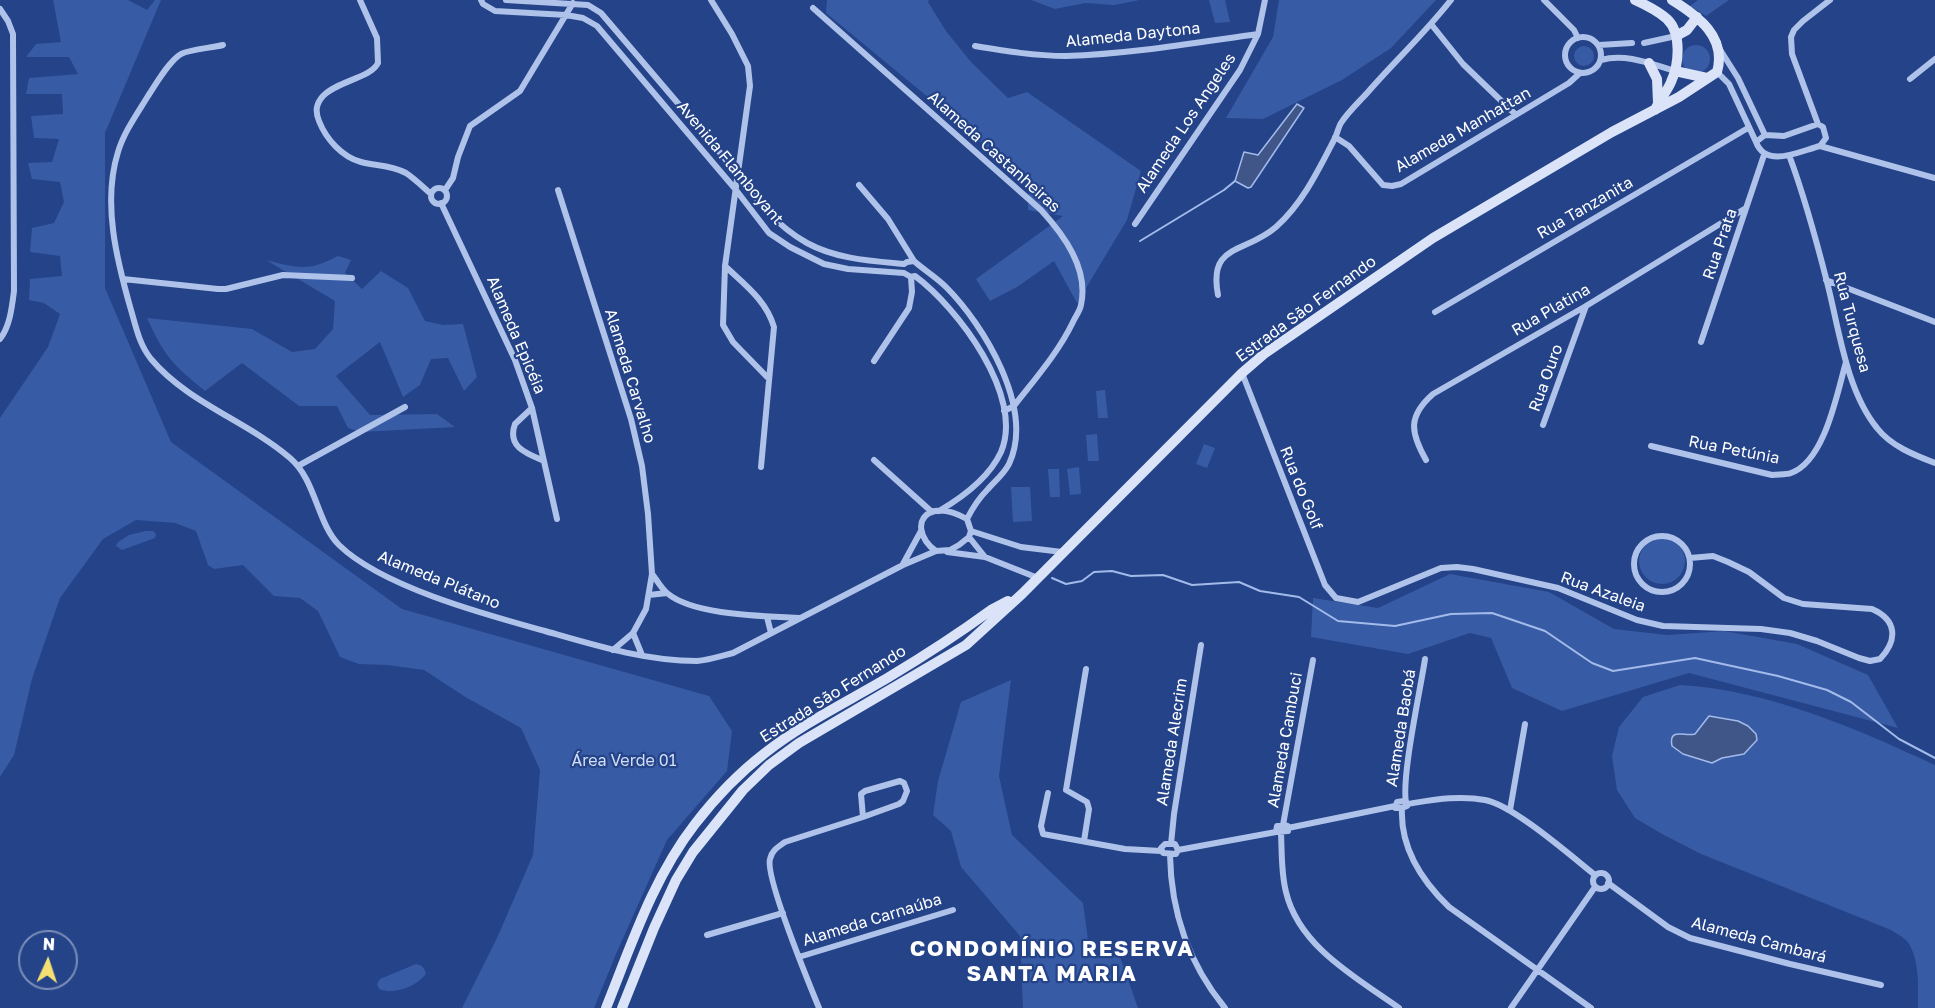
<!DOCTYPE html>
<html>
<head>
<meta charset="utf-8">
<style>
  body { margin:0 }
  #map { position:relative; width:1935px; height:1008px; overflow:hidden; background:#244388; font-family:"Golos Text",sans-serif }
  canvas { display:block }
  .north { position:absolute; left:18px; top:930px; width:60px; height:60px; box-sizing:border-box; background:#244388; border:2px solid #7c8eb8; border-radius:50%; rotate:3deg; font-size:16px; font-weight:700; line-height:24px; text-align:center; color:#fff }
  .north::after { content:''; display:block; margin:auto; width:21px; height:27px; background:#f4df72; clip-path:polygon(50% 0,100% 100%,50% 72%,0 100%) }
</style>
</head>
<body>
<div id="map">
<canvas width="1935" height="1008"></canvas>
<div class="north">N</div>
</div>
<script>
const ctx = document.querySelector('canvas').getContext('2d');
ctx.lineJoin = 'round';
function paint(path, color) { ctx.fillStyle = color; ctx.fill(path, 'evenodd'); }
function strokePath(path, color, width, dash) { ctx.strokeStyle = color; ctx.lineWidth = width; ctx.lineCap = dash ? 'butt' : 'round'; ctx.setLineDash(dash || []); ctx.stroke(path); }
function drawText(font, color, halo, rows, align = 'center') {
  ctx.font = font + ' "Golos Text",sans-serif'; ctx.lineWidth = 4.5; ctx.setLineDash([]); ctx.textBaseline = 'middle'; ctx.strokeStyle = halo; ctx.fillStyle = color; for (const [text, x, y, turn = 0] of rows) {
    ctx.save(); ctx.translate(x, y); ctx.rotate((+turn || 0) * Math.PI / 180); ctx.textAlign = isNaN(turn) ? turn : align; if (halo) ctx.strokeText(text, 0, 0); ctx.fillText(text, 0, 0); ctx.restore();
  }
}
const green = new Path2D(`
  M53,0H128L147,10L155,0H161L105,133V288L171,442L402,609L709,696L732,731L727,771L667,840L616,954L594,1008H462L497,938L533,855L540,770L521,728L467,698L424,670L387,665L359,664L340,657L318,611L300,598L274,596L243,565L214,569L208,565L196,531L175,523L136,520L103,539L60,598L32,679L14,755L0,777V418L48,347L60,314L44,303L29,300L30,279L62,276L60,256L30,252L32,228L54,223L64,202L60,182L32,179L28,163L52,162L59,139L34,138L31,116L63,114L62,94H26L29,78L78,74L69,57H26L36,44L61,42Z
  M827,0H929L928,2L946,31L971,62L1008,98L1027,92L1141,171L1127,220L1077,303L1054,261L1017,287L990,301L976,279L1063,216L1028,210L1029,186L963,126L826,13Z
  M1031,0H1140L1114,5L1085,3L1055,9Z
  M1209,0H1225L1230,22L1215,23Z
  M1279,0H1436L1391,48L1342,80L1263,119L1226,118L1273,37Z
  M1698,0H1729L1706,16L1690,6Z
  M1682 59a14 14 0 1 1 28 0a14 14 0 1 1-28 0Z
  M1574 56a10 10 0 1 1 20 0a10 10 0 1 1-20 0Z
  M338,256L351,260L345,273L362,289L381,271L408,288L425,321L443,325L463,324L477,377L464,391L448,358L431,359L420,385L403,397L380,342L336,376L370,415L437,414L455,427L361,432L348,428L337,406H299L242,363L205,391C173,365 164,356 147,318L252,329L292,352L315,349L333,329L335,301L266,260C297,268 308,272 338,256Z
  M1105,390L1108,418H1098L1096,391Z
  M1097,434L1099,461H1088L1086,435Z
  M1204,444L1215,448L1207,468L1196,464Z
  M1079,467L1081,494L1070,495L1067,469Z
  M1048,469H1059L1060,497H1050Z
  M1011,487H1030L1032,521L1013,522Z
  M146,531H153L156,534L155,538L122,550L116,546L118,542L129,535Z
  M1639 561a23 23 0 1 1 46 0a23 23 0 1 1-46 0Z
  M1450,574L1549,592L1614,629L1667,635L1724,631L1797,644L1868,675L1898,728L1689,673L1562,711L1512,688L1491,638L1470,633L1408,654L1311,637L1313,598L1378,608Z
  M1011,680L999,776L1012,835L1083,903L1090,954L1120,957L1138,1008H1023L1020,936L961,867L951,831L933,815L938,781L961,702Z
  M1680,685C1768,690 1855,728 1935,765V1008H1918C1918,987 1920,959 1907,941C1903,937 1896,933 1891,930L1701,854L1662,834L1635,818L1617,790L1612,756L1619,727L1643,697Z
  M416,964C422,965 425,968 426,974C416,987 394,995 379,989L377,984L380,979Z`);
const water = new Path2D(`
  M1297,104L1304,108L1251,187L1248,188L1235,181L1244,152L1258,155Z
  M1709,716L1738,721L1748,726L1756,734L1757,740L1744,754L1722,758L1712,763L1683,754L1672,746C1668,727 1685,737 1695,734Z`);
const stream = new Path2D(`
  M1140,241L1224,190L1235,181
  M1052,578L1066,584L1082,581L1094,572L1112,571L1131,576L1163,575L1192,585L1239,582L1260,591L1299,597L1338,621L1395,626L1451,614L1492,613L1545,631L1592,663L1613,671L1695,658L1778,676L1827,690L1851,702L1899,739L1935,758`);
const street = new Path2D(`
  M360,0L377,38L378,63C371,78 337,81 323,96C316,104 315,111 319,121C326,139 342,157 361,162C376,166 391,165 406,173C415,179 423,187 431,194
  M481,0L483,4L495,11L566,15L583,18L597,26L736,190L769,233L790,247L824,264L848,269L904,273L911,277L915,276C957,307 1025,396 1001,452C989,478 963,497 939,511
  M506,0L588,5L601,13C641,60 682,108 722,155C748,187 769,222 807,243C836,259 872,261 904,264L907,262L914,261C924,270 936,277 946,287C984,325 1035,409 1009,464C1004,474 995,481 988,489C979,498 973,507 967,519
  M711,0L732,34L748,66L750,86L725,266L723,325L733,342L769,379
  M1544,0L1574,30L1578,38
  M813,8L1041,210C1064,235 1089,269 1081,305C1080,311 1075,317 1073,322C1058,353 1035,379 1014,406L1004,411
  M0,9L8,21L13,34L14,291C12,307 10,326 0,339
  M1431,24L1463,64L1515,114
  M1565 55a18 18 0 1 1 36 0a18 18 0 1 1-36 0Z
  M1644,43L1676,36
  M223,45C212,48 191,49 181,54C169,61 156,84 148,96C137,114 124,132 118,152C102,203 117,261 131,310C136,327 139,344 151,359C188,403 247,421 290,458C316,480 317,523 339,545C382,587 487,615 545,631C594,645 645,661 697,661C709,660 721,656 733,653L903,565L936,551L950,550L959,545L969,537L971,531L967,519C958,514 945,509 935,511C913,516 920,541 936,551
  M1599,45L1632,43
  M975,46C1005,51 1035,56 1066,56C1130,54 1194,43 1258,34
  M1719,48L1738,78L1765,135
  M1601,60C1626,53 1651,64 1675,71
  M1717,72L1729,84L1756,142
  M1910,79L1935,59
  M1818,124L1784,136L1765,135L1756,142C1766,169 1800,151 1820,146L1826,138L1823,127L1818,124L1792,54L1791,37L1794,30L1803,21L1830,0
  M1335,137L1349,146L1383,185L1392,186L1401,184L1569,83L1580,73
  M1820,146L1935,178
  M1789,155C1804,195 1816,239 1827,282C1839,328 1846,390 1877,428C1891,446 1914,455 1935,463
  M859,185L888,219L914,261
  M431 196a8 8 0 1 1 16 0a8 8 0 1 1-16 0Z
  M445,190L453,178L458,157L470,126L520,91L573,3
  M558,190L631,419L642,466L648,514L652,574L646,609L633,633L613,650
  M441,203L515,360L532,408L557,519
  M1135,224L1240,70L1258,34L1265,0
  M725,266C745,285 766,300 774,327L761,467
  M123,279L218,289H226L283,275L352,278
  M1826,280L1935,322
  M1218,295C1208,243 1245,254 1276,227C1302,204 1318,171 1334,140C1337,135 1338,128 1341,123C1348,112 1359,102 1368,92C1395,61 1425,33 1451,0
  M1435,312L1748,128
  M1701,342L1764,155
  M874,361L909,308L912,292L911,277
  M1242,373L1325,585L1336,598L1358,602L1441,568L1457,567L1473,569L1558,588L1637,620L1663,626L1761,629L1790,633L1817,641L1859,658L1870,661L1880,659C1898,640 1897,620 1872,609L1803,604L1784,598L1749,572L1728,562L1713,556L1690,558
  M532,408L515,424C507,446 525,453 542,460
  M1543,425L1586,306
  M1651,446L1772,475C1778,474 1786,475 1791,473C1825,461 1837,393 1846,362
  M874,460L932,512
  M1426,460C1410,432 1408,416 1433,394L1586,306L1746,208
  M298,466L405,407
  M971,531L1021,547L1062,552
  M1634 564a28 28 0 1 1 56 0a28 28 0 1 1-56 0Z
  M969,537L985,557
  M947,552L985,557L1038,578
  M903,564L921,531
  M652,574C657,580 661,588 667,593C694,616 765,616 800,618
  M649,595L667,593
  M767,617L771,633
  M633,633L642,655
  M900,781L904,783L907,791L903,801L899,804L863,817L861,794L865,791Z
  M1048,793L1041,826L1043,834L1125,849L1161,851
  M1404,801L1397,802L1395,808H1402L1407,806C1399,786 1421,687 1425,659
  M1407,804C1433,800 1459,795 1485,800C1513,805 1571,856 1595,875
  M1402,808C1400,847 1422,881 1449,907L1591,1008
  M1510,810L1525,724
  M1283,825L1313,660
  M1285,825L1288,826V831L1276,832L1277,826Z
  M1288,828L1395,806
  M1281,833C1282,853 1281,873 1286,892C1299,947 1357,978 1399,1008
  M1084,841L1089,809L1087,802L1066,790L1086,669
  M1165,844H1175L1178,850L1176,854L1163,853L1161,848Z
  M1171,844L1174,814L1201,645
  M1178,850L1276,832
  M1170,855C1171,912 1189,964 1225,1008
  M1593 881a8 8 0 1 1 16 0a8 8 0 1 1-16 0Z
  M1608,883L1668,927L1690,938L1790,964L1881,985
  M707,935L783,913
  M799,957L953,910
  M819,1008C810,986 765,876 770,859C772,850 778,847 785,842L863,817
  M1511,1008L1595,887`);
const secondary = new Path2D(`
  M1635,0C1646,5 1658,11 1667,19C1682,33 1679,65 1671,82C1667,92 1659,100 1655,110
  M1676,36L1687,30L1697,17
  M1649,63L1657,79L1658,103
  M1675,71L1707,78
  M606,1008C631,946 653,878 695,824C715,798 739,773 765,753C803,723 847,702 889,677C924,656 958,634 991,610L1008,601
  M622,1008L654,928L676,880L693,852L743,790L769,765L799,743L966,645L1022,594L1242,373L1264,354L1433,238L1612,132L1679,97L1717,72C1727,37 1698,16 1672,0`);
const streetNames = [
  ["Alameda Daytona",1133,35,-6],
  ["Alameda Los Angeles",1186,123,-56],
  ["Alameda Manhattan",1463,130,-30],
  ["Alameda Castanheiras",994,152,42],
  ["Avenida Flamboyant",730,163,50],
  ["Rua Tanzanita",1585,208,-30],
  ["Rua Prata",1720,244,-71],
  ["Estrada São Fernando",1306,309,-36],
  ["Rua Platina",1551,310,-30],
  ["Rua Turquesa",1852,322,75],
  ["Alameda Epicéia",516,335,67],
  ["Alameda Carvalho",630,376,73],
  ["Rua Ouro",1546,378,-70],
  ["Rua Petúnia",1734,450,11],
  ["Rua do Golf",1301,488,68],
  ["Alameda Plátano",439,580,22],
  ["Rua Azaleia",1603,592,20],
  ["Estrada São Fernando",833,694,-32],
  ["Alameda Baobá",1401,728,-81],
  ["Alameda Cambuci",1285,740,-80],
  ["Alameda Alecrim",1172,742,-81],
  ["Alameda Carnaúba",872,920,-17],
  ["Alameda Cambará",1759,940,15]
];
const parkNames = [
  ["Área Verde 01",624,761]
];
const districtNames = [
  ["CONDOMÍNIO RESERVA",1052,949],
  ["SANTA MARIA",1052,974]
];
paint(green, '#385ba5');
paint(water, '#405689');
strokePath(water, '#a3bbea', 1.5);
strokePath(stream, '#a3bbea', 2);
strokePath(street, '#afc2e9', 6);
strokePath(secondary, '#dae3f8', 10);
drawText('16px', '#fff', '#244388', streetNames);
drawText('16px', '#d3dff7', '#244388', parkNames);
ctx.letterSpacing = '1.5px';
drawText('bold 22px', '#fff', '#244388', districtNames);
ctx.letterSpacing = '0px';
</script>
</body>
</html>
